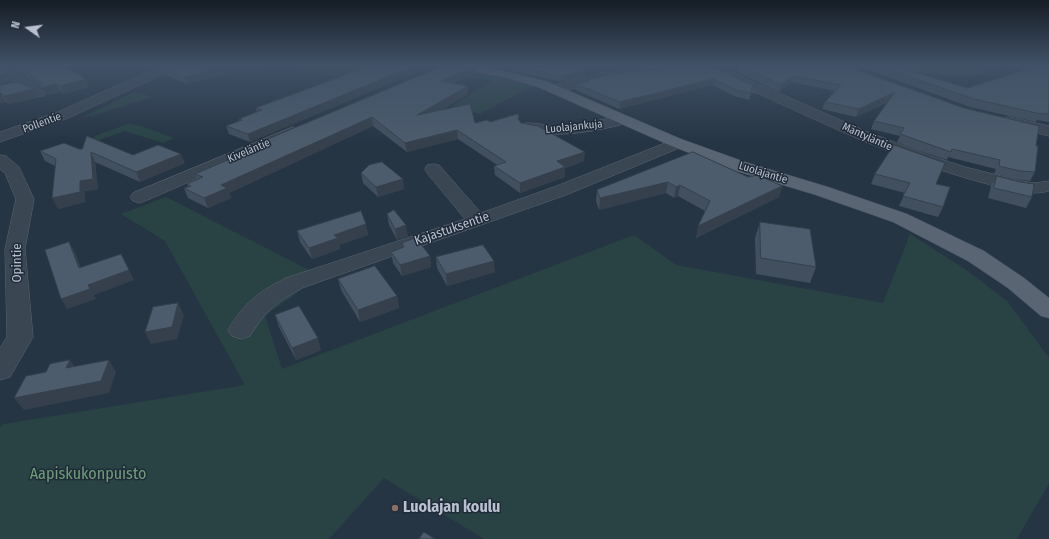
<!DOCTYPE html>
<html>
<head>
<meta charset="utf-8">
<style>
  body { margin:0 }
  #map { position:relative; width:1049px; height:539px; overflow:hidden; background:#263544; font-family:"Fira Sans Condensed",sans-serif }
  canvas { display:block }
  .north { position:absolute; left:8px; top:8px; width:40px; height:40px; -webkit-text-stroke:3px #202b39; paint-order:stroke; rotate:284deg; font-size:11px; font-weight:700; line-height:16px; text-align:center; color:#b8c1cd }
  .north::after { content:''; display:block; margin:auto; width:14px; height:18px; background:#b8c1cd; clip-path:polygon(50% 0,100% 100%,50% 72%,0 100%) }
</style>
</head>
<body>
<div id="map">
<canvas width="1049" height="539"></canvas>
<div class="north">N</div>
</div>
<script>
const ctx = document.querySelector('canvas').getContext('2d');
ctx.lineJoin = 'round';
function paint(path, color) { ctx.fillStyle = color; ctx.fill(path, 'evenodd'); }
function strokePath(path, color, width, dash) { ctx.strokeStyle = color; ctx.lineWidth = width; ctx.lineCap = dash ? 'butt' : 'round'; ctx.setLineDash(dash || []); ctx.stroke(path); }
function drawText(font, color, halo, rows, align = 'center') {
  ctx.font = font + ' "Fira Sans Condensed",sans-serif'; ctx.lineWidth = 3; ctx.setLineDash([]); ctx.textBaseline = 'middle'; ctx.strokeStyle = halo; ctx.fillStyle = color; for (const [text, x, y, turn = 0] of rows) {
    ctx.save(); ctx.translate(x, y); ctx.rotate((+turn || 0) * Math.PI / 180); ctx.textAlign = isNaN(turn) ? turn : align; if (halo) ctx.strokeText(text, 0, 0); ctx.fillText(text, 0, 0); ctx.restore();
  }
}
const green = new Path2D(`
  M296,66H381L346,79Z
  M451,69L514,80L533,86L480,114L452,106L491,81L444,72Z
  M134,92L153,97L92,116L83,117Z
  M128,124L141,126L174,138L163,143L125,131L85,145L95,136Z
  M166,197L313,272L318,278L265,316L282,369L634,235L676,265L883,303L910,234L968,271L1008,302L1049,358V483L1017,539H484L384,478L329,539H0V427L4,424L245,385L165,241L121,214Z`);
const minor = new Path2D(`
  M0,66L12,68L46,93L44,96H34L0,72Z
  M161,66H177L175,69L68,118L0,142V132L58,112Z
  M656,66H699L701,69L699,72L695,73H664L606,80L556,93L551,92L550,89L551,86L605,72Z
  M897,66H996C983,81 922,71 903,70Z
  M731,72L865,131L931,156L965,167L1021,181L1035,183L1049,181V191C1026,197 1002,188 980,182C892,158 810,117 727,79L725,76L727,73Z
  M622,115L627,116L629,119L627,122L620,125C588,133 553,138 521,130L519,127L521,124C531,121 546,126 558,126C580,125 601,120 622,115Z
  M1009,117L1049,126V136L1004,124L1002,121L1004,118Z
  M293,127L298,129L301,132L298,135L145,201L139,203L133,201L130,197L133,193Z
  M675,137L681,139L683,142L677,149L566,195L302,288C276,303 266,310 250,336L241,339L232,336L228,330C245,302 257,293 286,278L465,219L427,173L425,169L427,165L433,164L439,165L481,213L554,187L665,143L669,139Z
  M0,155L6,156L19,167L34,199L25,249L33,337L10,377L0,380V348L7,337L5,249L16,199L5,173L0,169Z`);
const major = new Path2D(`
  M457,66H483L546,81L681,139L745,162L828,187L907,214L984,251L1024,278L1049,298V318L1041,316L1008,288L968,261L893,222L816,195L733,170L669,145L538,87L503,77L459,69Z`);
const wall = new Path2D(`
  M8,66H66L63,67L89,87L64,94L61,92L46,95L43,89L13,67Z
  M166,66H263L244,72L239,70L187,84L166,75L164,67Z
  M491,66H532L537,68L586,70V76L562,82Z
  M591,66H606L602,70Z
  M738,66H846L1036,146L1035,172L1030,181L1015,179L994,174L996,169L948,157L947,160L917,150L897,142L900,136L871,129L874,121L889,101L856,117L822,109L825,102L835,91L791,82L779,92L737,72Z
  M858,66H895L967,88L1022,71L1011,68L1012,66H1049V122L1037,120L1036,122L970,107Z
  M713,67L758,88L757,94L751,93L749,100L734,96L712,85L619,109L576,90V84L587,81V80Z
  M383,68L424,69L250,142L229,134L226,126L239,121V119L257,112L256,108Z
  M476,74L454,83L468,94L440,111L475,123L490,122L519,115V121L521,123L584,161L565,168V177L520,193L495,175L494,166L497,165L458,139L407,152L373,126L229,193L231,198L208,208L188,198L184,188L188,187L187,184L197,180L195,174L267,143L266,140Z
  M0,85L37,98L9,104L6,102L1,103L0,102Z
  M79,149L133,155L185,163L140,182L95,162L98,189L85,191V202L58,209L55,166L45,161L40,151Z
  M693,152L748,177L782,186L779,197L696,238L705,211L678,196L674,198L666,193L599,210L596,201L597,190Z
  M361,173L404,189L378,197L363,183Z
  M875,174L936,184L943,207L938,217L899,206L905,193L871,184Z
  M997,176L1032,197L1026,208L988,198L991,186Z
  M387,214L408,236L397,240L389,225Z
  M760,222L816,267L810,283L756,274L755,238Z
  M366,224L368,235L339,245L340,249L312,259L300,242L297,231Z
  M402,243L430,256L431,267L402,276L393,263L391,252L403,248Z
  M436,257L495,272L447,286L437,268Z
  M338,279L397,296L399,308L360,322L341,290Z
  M275,315L321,350L296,360L279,327Z`);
const shadedWall = new Path2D(`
  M224,66H238L239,70L187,84L185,77Z
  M242,66H263L244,72Z
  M414,66H424V69L250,142L248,134Z
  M476,66V74L442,88V81Z
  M602,66H606L602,70Z
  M586,70V76L562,82V76Z
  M7,73L11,81L0,84V75Z
  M793,76L791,82L779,92L781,84Z
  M86,79L89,87L64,94L60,86Z
  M713,79L712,85L619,109L620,102Z
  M57,84L61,92L46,95L42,87Z
  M468,86V94L418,124L417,115Z
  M33,89L37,98L9,104L4,96Z
  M895,92L892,99L856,117L859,109Z
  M1,93L6,102L1,103L0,101V94Z
  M372,117L373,126L229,193L231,198L208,208L204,198L221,185Z
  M457,130L458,139L407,152L405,143Z
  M91,152L95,162L98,189L85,191V202L58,209L52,198L80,181Z
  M585,152L584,161L565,168V177L520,193V183L557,161Z
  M181,154L185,163L140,182L136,172Z
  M403,179L404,189L378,197L376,187Z
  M668,182L666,193L599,210L600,198Z
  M680,185L678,196L674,198L676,187Z
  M782,186L779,197L696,238L698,226Z
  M366,224L368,235L339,245L340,249L312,259L309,248L334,235Z
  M406,225L408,236L397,240L395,229Z
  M69,242L75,252L85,278L79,268Z
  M121,254L134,280L94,295L96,299L67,309L61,299L88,285Z
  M430,256L431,267L402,276L400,265Z
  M494,261L495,272L447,286L446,274Z
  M397,296L399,308L360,322L358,310Z
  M178,303L184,315L177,339L151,344L145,332Z
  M318,338L321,350L296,360L292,348Z
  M70,360L78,372L66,368Z
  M109,360L116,372L109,393L24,410L14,398Z`);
const building = new Path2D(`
  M19,66H62L86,79L60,86L57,84L42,87L43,84Z
  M166,66H224L185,77L164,67Z
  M370,66H376L383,68L388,66H414L248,134L226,126L242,120L239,119L262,110L256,108Z
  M443,66H476L442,81L468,86L417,115L470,104L475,123L487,120L490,122L517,114L519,115L518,119L521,123L538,126L585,152L557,161L565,167L520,183L494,166L506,162L457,130L405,143L372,117L221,185L227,188L204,198L184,188L191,186L187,184L203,177L195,174L270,142L266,140Z
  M516,66H532L537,68L550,66H573L586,70L562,76Z
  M740,66H846L964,108L1039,126L1036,146H1038L1035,172L1020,171L999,166L1000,160L952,149L951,152L900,134L904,128L874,121L895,92L859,109L825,102L841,85L793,76L781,84Z
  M879,66H895L967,88L1035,67L1033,66H1049V114L1041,113V114L974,99Z
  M713,67L758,88L752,87L750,93L736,90L713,79L620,102L576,84L589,81L587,80L607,75L642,70Z
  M0,70H1L7,73L0,75Z
  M19,82L33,89L4,96L1,93L0,94V85Z
  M87,136L133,155L158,145L181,154L136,172L91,152L93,179L80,181V192L52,198L56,159L40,151L64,143L79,149H82Z
  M894,145L945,163L936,184L950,187L943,207L903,196L910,183L875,174Z
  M693,152L748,177L758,175L782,186L698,226L710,201L680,185L676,187L668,182L600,198L597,190Z
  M382,162L403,179L376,187L361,173L369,165Z
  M997,176L1020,182L1034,184L1032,197L994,188Z
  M394,210L406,225L395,229L387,214Z
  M361,211L366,224L334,235L338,238L309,248L297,231Z
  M760,222L810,229L816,267L761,258Z
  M416,238L430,256L400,265L391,252L404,247L402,243Z
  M69,242L79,268L121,254L129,270L88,285L90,289L61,299L45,250Z
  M483,245L494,261L446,274L436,257Z
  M375,266L397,296L358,310L338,279Z
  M178,303L172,327L145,332L153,307Z
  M299,306L318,338L292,348L275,315Z
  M70,360L66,368L109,360L101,381L14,398L26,376L46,372L50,364Z
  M424,532L435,539H419Z`);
const markers = [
  [395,508,4,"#8d6e63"]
];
const farStreetnames = [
  ["Pollentie",42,123,-20],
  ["Luolajankuja",574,127,-6],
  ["Mäntyläntie",867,137,24],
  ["Kiveläntie",249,151,-23],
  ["Luolajantie",763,173,17]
];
const streetNames = [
  ["Kajastuksentie",452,229,-19],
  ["Opintie",17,263,-90]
];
const nearParknames = [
  ["Aapiskukonpuisto",88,475]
];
const nearPoinames = [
  ["Luolajan koulu",403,508]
];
paint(green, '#294345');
strokePath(minor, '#596471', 1);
strokePath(major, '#485260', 1);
paint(minor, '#3b4653');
paint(major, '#596573');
paint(wall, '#414f5e');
paint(shadedWall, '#35404c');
paint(building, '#4c5c6d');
strokePath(building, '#35404c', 1);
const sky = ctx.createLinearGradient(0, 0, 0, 142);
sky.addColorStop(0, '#151d25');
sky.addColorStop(0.46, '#415167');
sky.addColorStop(1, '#41516700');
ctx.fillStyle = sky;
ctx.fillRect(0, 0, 1049, 142);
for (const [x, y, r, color] of markers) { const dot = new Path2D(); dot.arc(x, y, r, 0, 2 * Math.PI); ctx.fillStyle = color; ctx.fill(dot); strokePath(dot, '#202b39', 1.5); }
drawText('11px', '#b8c1cd', '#202b39', farStreetnames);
drawText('13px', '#b8c1cd', '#202b39', streetNames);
drawText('16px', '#6f9e77', '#202b39', nearParknames);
drawText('bold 16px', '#b8c1cd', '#202b39', nearPoinames, 'left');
</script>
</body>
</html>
